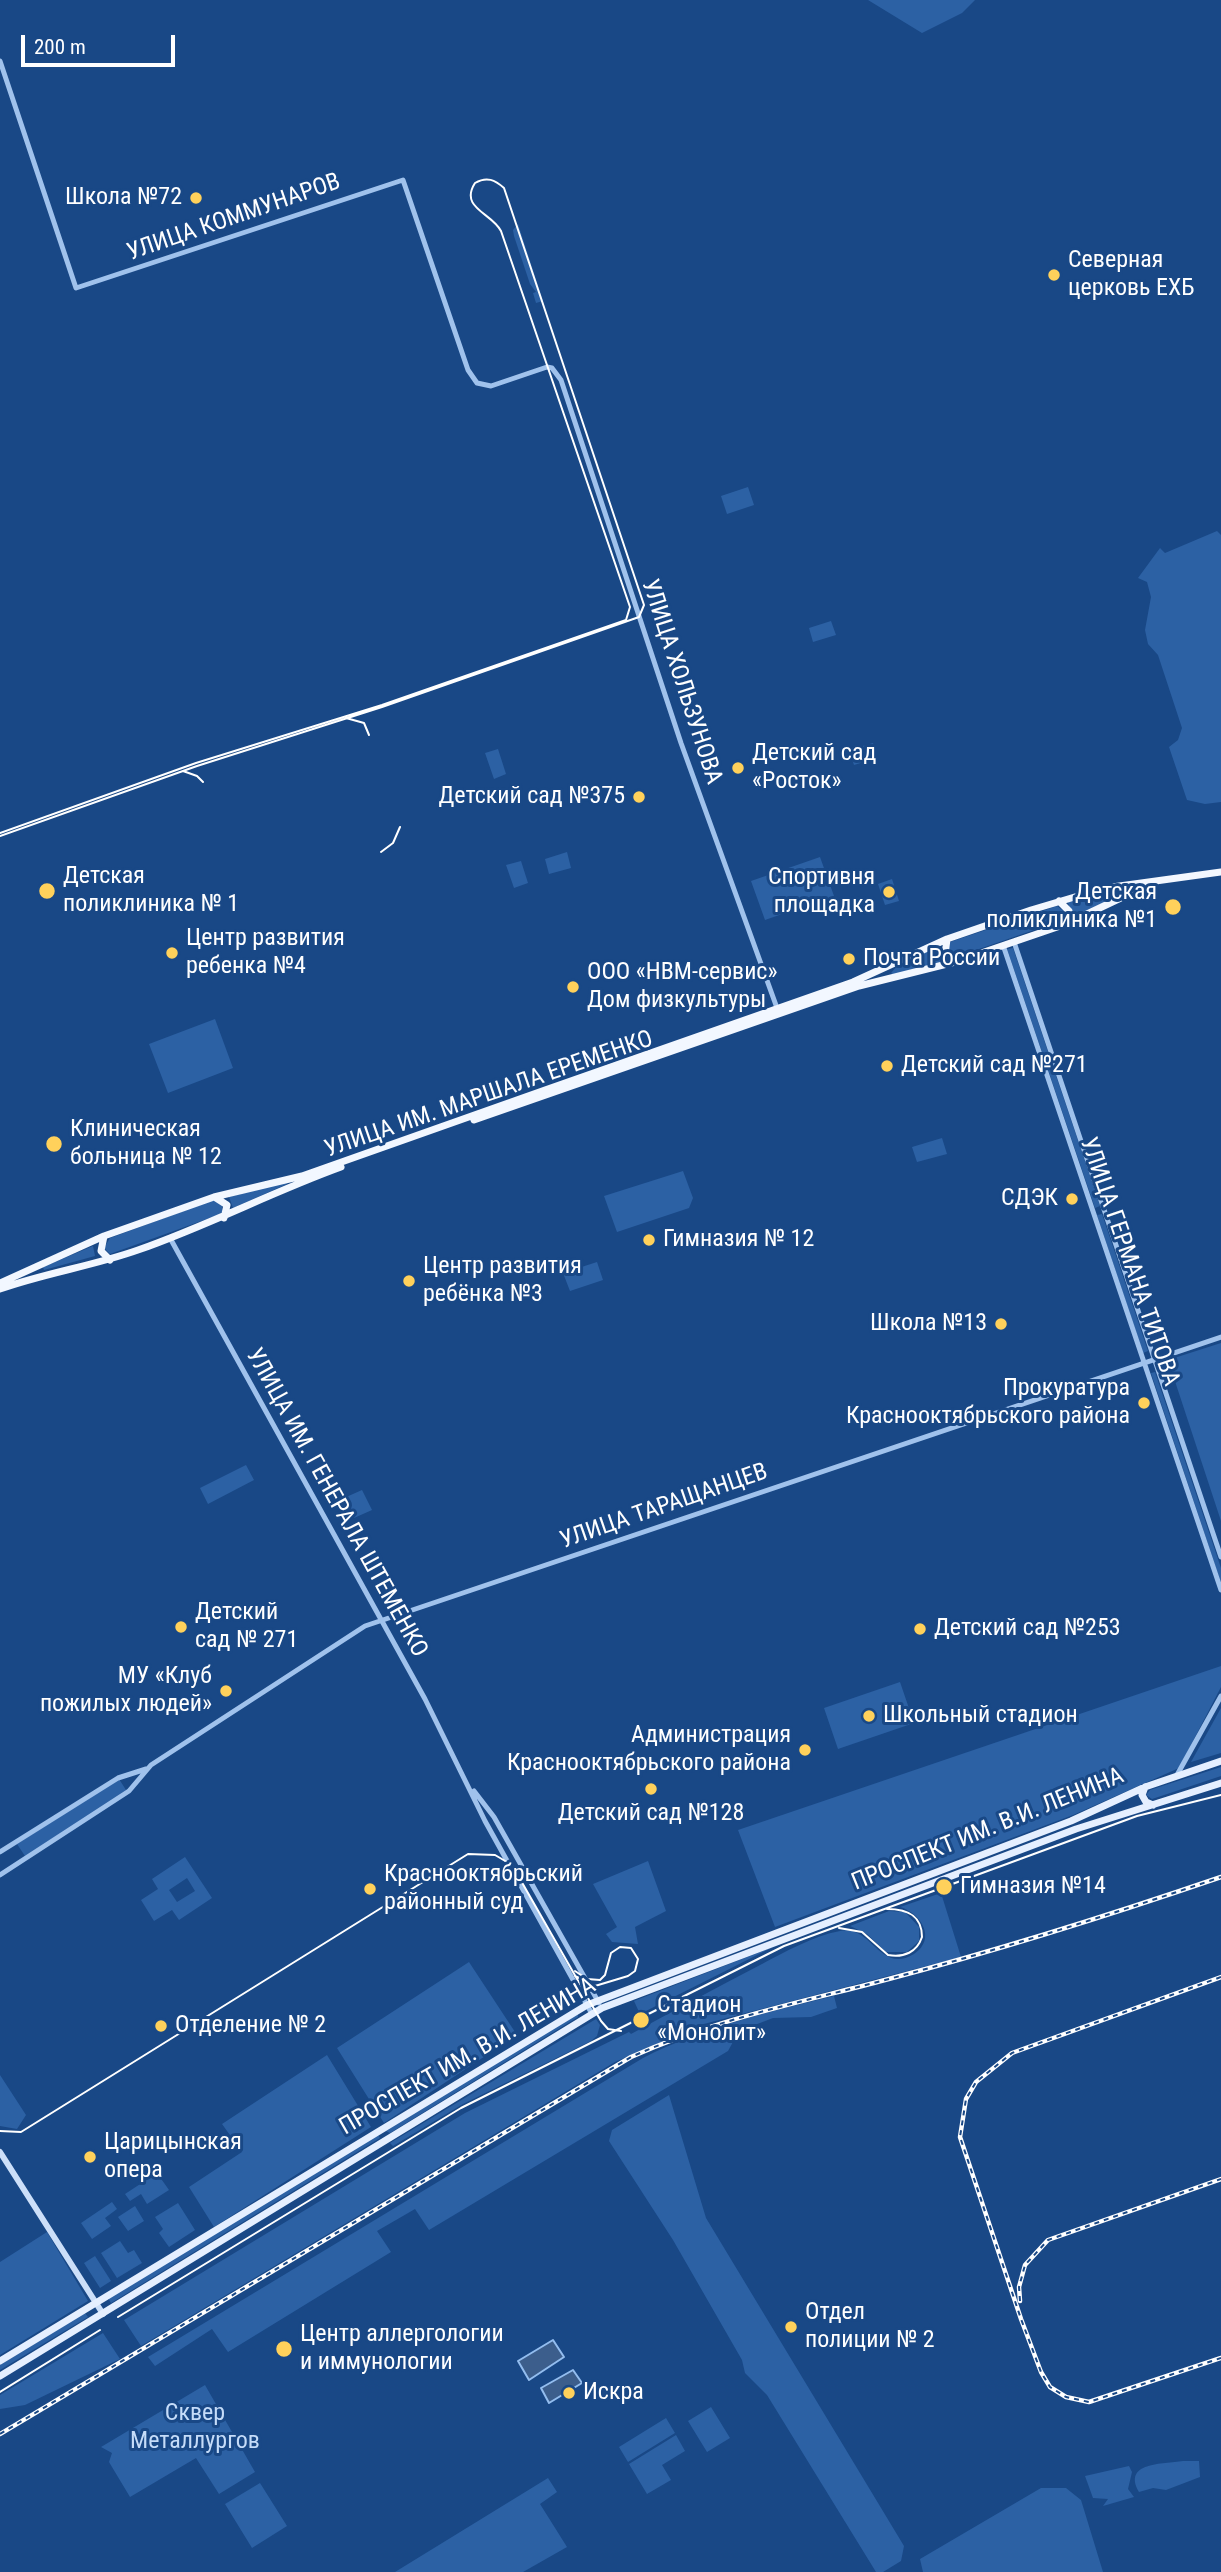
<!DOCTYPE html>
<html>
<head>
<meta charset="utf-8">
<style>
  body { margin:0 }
  #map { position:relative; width:1221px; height:2572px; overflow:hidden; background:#194886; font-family:"Roboto Condensed",sans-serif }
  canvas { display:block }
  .scale { position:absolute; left:21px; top:35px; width:154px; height:32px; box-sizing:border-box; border:4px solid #fff; border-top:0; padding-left:9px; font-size:21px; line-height:24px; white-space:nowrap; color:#fff; -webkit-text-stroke:5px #194886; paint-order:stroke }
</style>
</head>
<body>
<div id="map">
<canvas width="1221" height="2572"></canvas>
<div class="scale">200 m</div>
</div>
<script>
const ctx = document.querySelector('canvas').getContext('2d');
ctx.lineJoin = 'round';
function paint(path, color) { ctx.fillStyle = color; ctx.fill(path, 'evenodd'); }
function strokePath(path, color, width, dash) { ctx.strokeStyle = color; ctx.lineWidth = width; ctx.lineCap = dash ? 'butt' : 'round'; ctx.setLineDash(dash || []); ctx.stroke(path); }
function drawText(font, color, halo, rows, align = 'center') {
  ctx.font = font + ' "Roboto Condensed",sans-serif'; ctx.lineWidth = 6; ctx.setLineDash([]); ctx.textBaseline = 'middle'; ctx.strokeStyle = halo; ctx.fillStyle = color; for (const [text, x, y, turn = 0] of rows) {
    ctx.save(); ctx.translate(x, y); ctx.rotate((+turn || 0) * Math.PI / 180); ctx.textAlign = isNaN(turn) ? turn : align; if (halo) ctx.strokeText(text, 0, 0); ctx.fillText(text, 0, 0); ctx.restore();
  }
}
const green = new Path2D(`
  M868,0H975L962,13L922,33Z
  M518,224L543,301L536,303L533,293L536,292L530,284L514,236L513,230Z
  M748,487L754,505L727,514L721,496Z
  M1217,531L1221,535V802L1205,804L1187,800L1169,747L1178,740L1182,728L1158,655L1148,644L1145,630L1151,597L1147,582L1138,578L1160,548L1165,553Z
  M831,621L836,635L813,642L809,628Z
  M873,743L877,758L854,765L849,750Z
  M498,749L506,774L494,779L485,753Z
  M567,852L571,868L549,874L545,859Z
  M820,857L834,896L765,920L751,881Z
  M521,861L528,883L514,888L506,865Z
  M892,879L899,901L885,905L878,884Z
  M1126,889L1130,890L1072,918L1068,902Z
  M1057,906L1065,912L1060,921L956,957L948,953L950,942Z
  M940,945L939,953L945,962L894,975L891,973L897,966Z
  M1013,948L1100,1206L1095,1208L1007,949Z
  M215,1019L233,1068L168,1093L149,1044Z
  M942,1138L947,1154L917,1162L912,1147Z
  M683,1171L693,1198L689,1208L617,1232L604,1196Z
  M286,1182L287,1184L233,1208L229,1197Z
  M213,1200L222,1205V1212L218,1215L110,1254L104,1248L110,1238Z
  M1102,1214L1148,1351L1143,1353L1097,1215Z
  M93,1246L95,1256L44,1270L43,1267Z
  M597,1262L603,1280L570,1291L563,1273Z
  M1221,1343V1521L1168,1360Z
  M1155,1372L1221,1568V1583L1151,1373Z
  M246,1465L254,1480L208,1504L200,1488Z
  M362,1490L372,1510L354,1518L344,1498Z
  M1221,1666V1687L1179,1768L1073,1815L775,1927L738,1830Z
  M900,1682L914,1723L838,1749L824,1708Z
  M1221,1708V1753L1191,1762Z
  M1221,1767V1776L1152,1799L1146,1795L1150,1790Z
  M119,1779L126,1790L25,1856L17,1844Z
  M185,1857L212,1898L179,1920L172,1910L154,1921L141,1900L158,1889L152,1879ZM187,1878L195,1891L177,1902L169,1890Z
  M648,1861L666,1911L635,1927L638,1944L612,1942L606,1934L617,1927L593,1884Z
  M941,1893L961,1957L700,2025L615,2062L141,2346L124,2320L465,2113L629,2032L631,2034C674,2011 717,1987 762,1964C785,1952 813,1936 840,1931C872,1924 879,1975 914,1954C937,1939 921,1913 900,1907Z
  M889,1911L905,1912L919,1927V1941L907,1952H886L867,1934L850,1926Z
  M773,1947L640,2014L634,2001Z
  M469,1962L517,2035L384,2123L337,2048Z
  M834,1996L837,2008L811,2017L773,2018L739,2031L728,2051L429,2230L415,2209L377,2231L391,2252L228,2352L212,2329L155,2366L148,2357L643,2058C704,2027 768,2012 834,1996Z
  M578,2013V2017L390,2133L386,2131Z
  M596,2019L600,2025L597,2036L591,2041L463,2104L393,2146L390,2143Z
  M327,2055L371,2127L214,2227L189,2187L242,2152L222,2124Z
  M0,2075L26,2115L17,2129L0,2126Z
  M669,2095L706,2218L904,2546L901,2561L883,2572H876L767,2395L745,2373L742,2360L673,2240L609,2141L612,2130Z
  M378,2135L380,2138L111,2303L108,2298Z
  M157,2173L169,2190L147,2204L141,2194L130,2201L125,2194Z
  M112,2202L117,2209L105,2218L111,2226L92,2239L81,2223Z
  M178,2203L195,2230L169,2247L159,2233L163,2229L155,2217Z
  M135,2206L144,2221L128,2231L118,2217Z
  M47,2232L88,2301L0,2355V2262Z
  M120,2241L128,2253L134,2250L142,2263L117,2278L101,2253Z
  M95,2256L111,2281L100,2288L84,2263Z
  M85,2313L88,2317L0,2370V2365Z
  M103,2333L120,2359L25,2405L0,2409V2395Z
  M205,2385L255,2472L219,2494L196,2458L130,2497L109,2462L112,2453L101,2447Z
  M711,2407L730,2438L707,2452L688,2421Z
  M666,2418L675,2433L628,2462L619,2447Z
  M676,2435L685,2451L662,2465L671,2480L647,2494L629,2464Z
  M1183,2461H1199L1200,2477L1166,2490L1153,2488L1139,2492C1122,2462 1163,2464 1183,2461Z
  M1129,2466L1132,2472L1128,2489L1134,2497L1103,2506L1108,2499L1093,2498L1085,2476Z
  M548,2478L557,2492L540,2504L567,2547L523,2572H395Z
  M260,2483L287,2526L252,2548L225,2504Z
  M1041,2488H1066L1081,2500L1103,2572H923L920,2559Z`);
const water = new Path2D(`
  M553,2340L564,2357L529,2380L518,2361Z
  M573,2370L582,2383L549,2403L541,2388Z`);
const tertiary = new Path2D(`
  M0,61L76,288L403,180L468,370L477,383L491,386L547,367L552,368L561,380L681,743L777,1008
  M1014,942L1221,1557
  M1003,945L1221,1590
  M170,1238L425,1699L485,1821L592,2014
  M1177,1775L1221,1696
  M474,1791L494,1817L599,2003
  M0,1852L118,1778L146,1769
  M0,1875L129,1791L151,1765L365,1626L1221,1337`);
const secondary = new Path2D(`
  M0,2152L103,2314`);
const primary = new Path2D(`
  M1145,1787L1142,1795L1146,1802L1153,1805
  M0,2361L587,2005L1071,1821L1145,1787L1221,1761
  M0,2376L602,2008L1076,1829L1221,1783`);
const trunk = new Path2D(`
  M1059,901L1069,911L1066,924
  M947,939L945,955L955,961
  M474,1120L859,986L955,962L1066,924L1146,886
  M216,1198L227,1205L224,1218
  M104,1236L101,1251L110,1260
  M0,1283L104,1236L214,1197L302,1176L545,1090L853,982L947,939L1031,910L1105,888L1221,872
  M0,1289C45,1273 93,1266 138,1250C207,1226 272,1192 341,1167`);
const tram = new Path2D(`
  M346,718L364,723L369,735
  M183,771L197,776L203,782
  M0,833L196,763L382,705L626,620L630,607L501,231C492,213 459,208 475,183C487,176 495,180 504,188L644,605L639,617L382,707L197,766L0,836
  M381,852L393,843L400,827
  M839,1928L862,1932L888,1955C904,1958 917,1952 922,1937C922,1915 907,1909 887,1909
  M575,1976L595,1986L628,1976L635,1971L638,1959L631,1948L620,1947L611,1953L605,1975L600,1980L587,1979L575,1971
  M0,2131L21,2132L468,1854L495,1855L512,1865L601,2021L608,2029L621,2031
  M118,2317L461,2108L784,1946L1137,1816L1221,1795
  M0,2392L100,2330`);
const rail = new Path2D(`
  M1221,1977L1012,2053L976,2082L966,2099L960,2137L1021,2319L1041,2372L1050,2387L1066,2397L1089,2402L1221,2358
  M1020,2301L1019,2287L1025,2265L1048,2240L1221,2179
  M0,2434L631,2057C713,2020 798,2003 885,1980C999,1950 1110,1915 1221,1877`);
const markers = [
  [196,198,7,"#ffd15b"],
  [1054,275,7,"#ffd15b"],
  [738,768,7,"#ffd15b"],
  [639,797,7,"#ffd15b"],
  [47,891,9,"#ffd15b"],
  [889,892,7,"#ffd15b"],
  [1173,907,9,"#ffd15b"],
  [172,953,7,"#ffd15b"],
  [849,959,7,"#ffd15b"],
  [573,987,7,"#ffd15b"],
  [887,1066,7,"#ffd15b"],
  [54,1144,9,"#ffd15b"],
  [1072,1199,7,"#ffd15b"],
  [649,1240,7,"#ffd15b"],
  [409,1281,7,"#ffd15b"],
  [1001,1324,7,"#ffd15b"],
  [1144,1403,7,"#ffd15b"],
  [181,1627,7,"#ffd15b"],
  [920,1629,7,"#ffd15b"],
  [226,1691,7,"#ffd15b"],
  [869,1716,7,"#ffd15b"],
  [805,1750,7,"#ffd15b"],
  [651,1789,7,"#ffd15b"],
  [944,1887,9,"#ffd15b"],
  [370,1889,7,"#ffd15b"],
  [641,2020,9,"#ffd15b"],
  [161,2026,7,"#ffd15b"],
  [90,2157,7,"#ffd15b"],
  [791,2327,7,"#ffd15b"],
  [284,2349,9,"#ffd15b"],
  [569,2393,7,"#ffd15b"]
];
const poiNames = [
  ["Школа №72",182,198,"right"],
  ["Северная",1068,261],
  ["церковь ЕХБ",1068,289],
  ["Детский сад",752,754],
  ["«Росток»",752,782],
  ["Детский сад №375",625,797,"right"],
  ["Детская",63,877],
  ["поликлиника № 1",63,905],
  ["Спортивня",875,878,"right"],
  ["площадка",875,906,"right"],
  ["Детская",1157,893,"right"],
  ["поликлиника №1",1157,921,"right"],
  ["Центр развития",186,939],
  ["ребенка №4",186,967],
  ["Почта России",863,959],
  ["ООО «НВМ-сервис»",587,973],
  ["Дом физкультуры",587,1001],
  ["Детский сад №271",901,1066],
  ["Клиническая",70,1130],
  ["больница № 12",70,1158],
  ["СДЭК",1058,1199,"right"],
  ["Гимназия № 12",663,1240],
  ["Центр развития",423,1267],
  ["ребёнка №3",423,1295],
  ["Школа №13",987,1324,"right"],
  ["Прокуратура",1130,1389,"right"],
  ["Краснооктябрьского района",1130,1417,"right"],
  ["Детский",195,1613],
  ["сад № 271",195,1641],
  ["Детский сад №253",934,1629],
  ["МУ «Клуб",212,1677,"right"],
  ["пожилых людей»",212,1705,"right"],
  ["Школьный стадион",883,1716],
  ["Администрация",791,1736,"right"],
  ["Краснооктябрьского района",791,1764,"right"],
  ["Детский сад №128",651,1814,"center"],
  ["Краснооктябрьский",384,1875],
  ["районный суд",384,1903],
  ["Гимназия №14",960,1887],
  ["Стадион",657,2006],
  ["«Монолит»",657,2034],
  ["Отделение № 2",175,2026],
  ["Царицынская",104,2143],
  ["опера",104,2171],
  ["Отдел",805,2313],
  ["полиции № 2",805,2341],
  ["Центр аллергологии",300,2335],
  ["и иммунологии",300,2363],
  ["Искра",583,2393]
];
const streetNames = [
  ["УЛИЦА КОММУНАРОВ",234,218,-19],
  ["УЛИЦА ХОЛЬЗУНОВА",681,682,72],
  ["УЛИЦА ИМ. МАРШАЛА ЕРЕМЕНКО",489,1095,-19],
  ["УЛИЦА ГЕРМАНА ТИТОВА",1129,1262,71],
  ["УЛИЦА ИМ. ГЕНЕРАЛА ШТЕМЕНКО",336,1503,61],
  ["УЛИЦА ТАРАЩАНЦЕВ",664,1507,-19],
  ["ПРОСПЕКТ ИМ. В.И. ЛЕНИНА",988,1830,-22],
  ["ПРОСПЕКТ ИМ. В.И. ЛЕНИНА",468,2057,-30]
];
const parkNames = [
  ["Сквер",195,2414],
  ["Металлургов",195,2442]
];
paint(green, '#2c61a4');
paint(water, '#3c5e8c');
strokePath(water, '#93bdef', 2);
strokePath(tertiary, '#a0c2ec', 5);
strokePath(secondary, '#ccdff9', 6);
strokePath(primary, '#e5efff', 7);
strokePath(trunk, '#f2f7ff', 7);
strokePath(tram, '#fff', 2);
strokePath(rail, '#fff', 4.5);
strokePath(rail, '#194886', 2, [5]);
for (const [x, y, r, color] of markers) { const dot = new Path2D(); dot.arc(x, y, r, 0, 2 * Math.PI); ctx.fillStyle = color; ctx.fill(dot); strokePath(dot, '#194886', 2.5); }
drawText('24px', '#fff', '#194886', poiNames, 'left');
drawText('24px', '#fff', '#194886', streetNames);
drawText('24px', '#c5dcf9', '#194886', parkNames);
</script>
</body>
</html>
